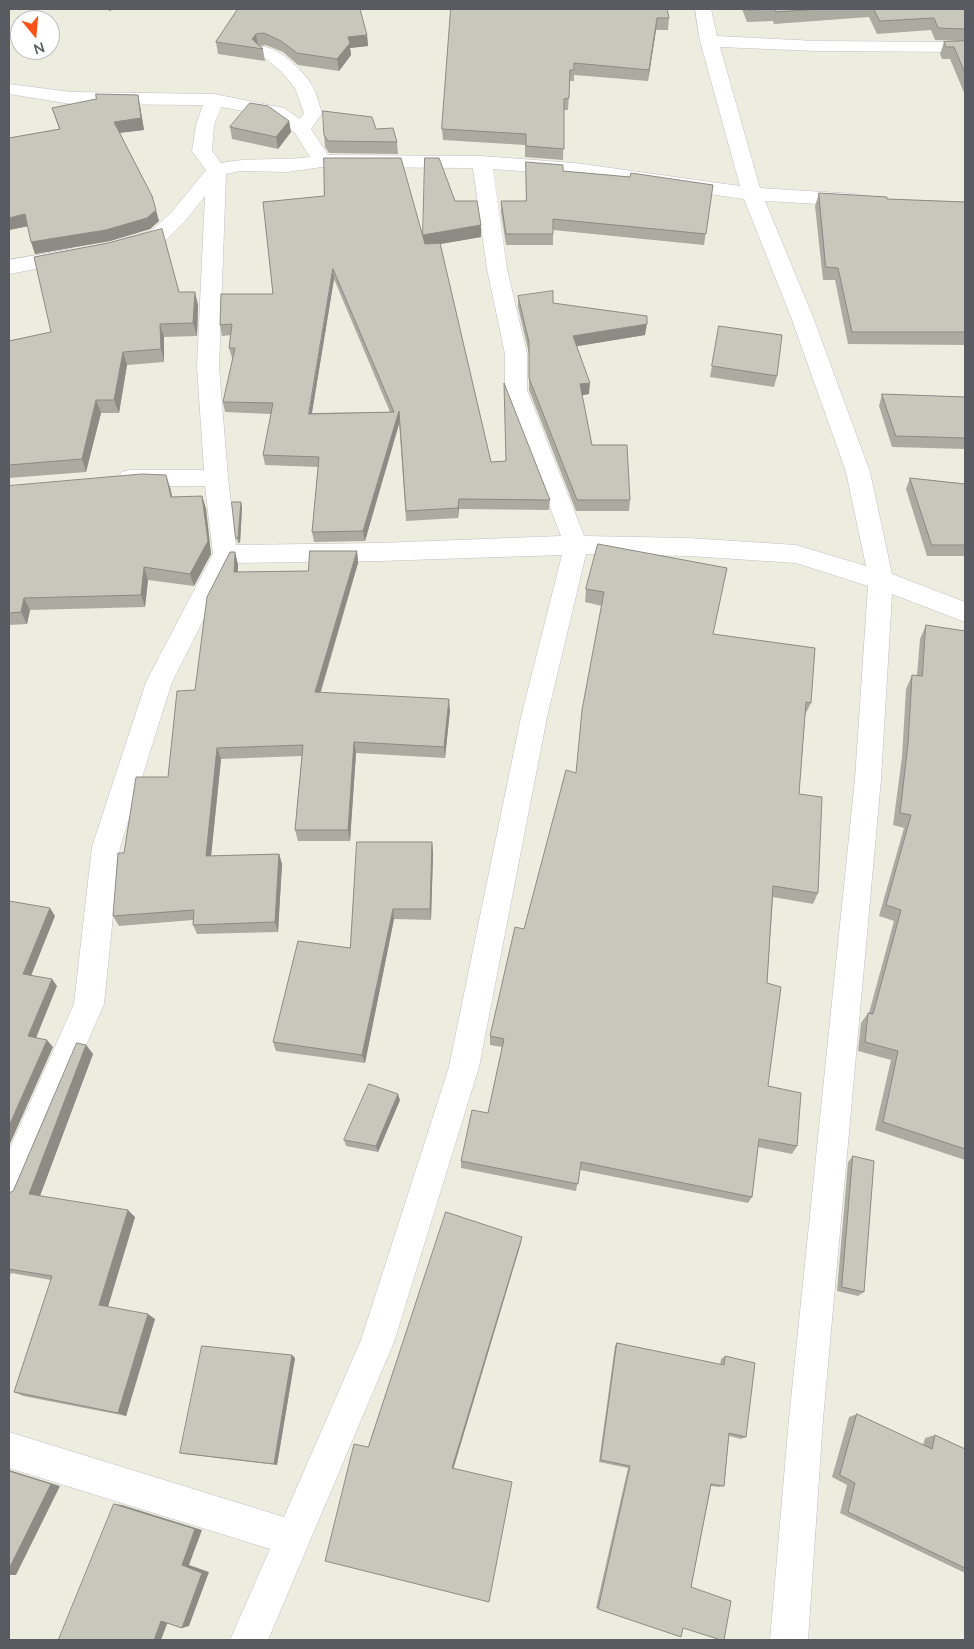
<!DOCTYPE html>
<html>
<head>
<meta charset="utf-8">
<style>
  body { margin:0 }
  #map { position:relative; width:974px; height:1649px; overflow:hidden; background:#ededdf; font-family:Mulish,sans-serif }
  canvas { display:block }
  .frame { position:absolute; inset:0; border:10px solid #585b62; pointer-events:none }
  .north { position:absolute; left:10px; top:10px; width:50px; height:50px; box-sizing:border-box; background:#fff; border:1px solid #bcbdc0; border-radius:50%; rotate:163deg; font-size:14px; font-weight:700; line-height:20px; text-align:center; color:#585b62 }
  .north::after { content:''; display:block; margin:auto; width:18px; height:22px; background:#fb5218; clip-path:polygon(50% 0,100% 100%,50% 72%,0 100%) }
</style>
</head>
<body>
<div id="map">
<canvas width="974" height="1649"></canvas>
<div class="frame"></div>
<div class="north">N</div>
</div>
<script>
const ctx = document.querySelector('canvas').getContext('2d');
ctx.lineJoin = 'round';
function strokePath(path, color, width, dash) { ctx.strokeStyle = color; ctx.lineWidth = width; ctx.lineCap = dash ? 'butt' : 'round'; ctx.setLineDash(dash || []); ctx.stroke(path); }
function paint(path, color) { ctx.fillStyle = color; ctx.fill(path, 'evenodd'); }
const minor = new Path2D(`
  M695,9H711L717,36L816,41L965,42V52L816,51L720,47L760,188L856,194L863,196L866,200L863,204L856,206L765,201L813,317L870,472L892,574L965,602V622L892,594L881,779L823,1419L808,1640H770L789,1419L855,779L868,586L796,563L689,556L586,554L547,717L479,1067L394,1342L268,1640H230L270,1549L9,1468V1432L284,1517L361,1340L449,1067L521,717L562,555L379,561L232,563L172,682L120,847L104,1004L20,1197L9,1202V1150L74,1004L92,847L146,682L213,554L205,486H130L122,484L118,478L122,472L130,470H204L197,367L205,196L185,221L165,241L128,250L121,249L118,244L121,239L151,231L171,213L206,170L192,151L196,125L203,105L71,104L9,94V84L71,92L214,94L284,108L300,119L304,113L295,88L281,71L256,51L259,47C276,43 305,72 313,87C317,95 319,105 322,113L311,129L328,155L482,156L575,163L740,186L700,41ZM221,107L271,116L295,133L310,157C280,161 250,157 221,163L212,151L214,125ZM322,167L473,168L487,269L505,354V390L561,536L379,543L236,545L228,478L219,367L226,174L240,171L287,172ZM493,169L575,175L744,199L791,317L846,472L866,566L796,545L689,538L584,536L527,390V354L507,269Z
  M71,249L78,251L81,256L78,261L9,274V260Z`);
const wall = new Path2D(`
  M238,9L367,35L368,46L350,48L351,55L339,71L298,65L283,52L266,45L260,46L263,49L265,61L218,54L216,42Z
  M451,9L669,18L668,30H656L648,81L574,75V81H570L568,110H564L563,160L525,157V145L443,140L442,129Z
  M742,9H965V41L935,40L931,30L877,34L869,17L774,24L773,21L747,22Z
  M965,41V95L950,59H942L940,54L944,42Z
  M140,106L144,130L120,133L159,221L150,229L110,241L35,254L28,226L9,230V138L59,129L52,108Z
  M289,121L291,132L278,149L232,139L230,127Z
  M376,129L397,142L398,154L329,153L325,147L324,135Z
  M563,171L713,185L704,245L553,230V245H506L501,212V201H526Z
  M819,193L887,199L965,202V345L848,344L835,280H823L815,206Z
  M455,201L481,225V237L440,244L491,462L550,500L549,510L459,509L458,518L406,521L399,421L365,541L314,542L312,532L318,467L265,465L263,455L271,414L225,412L223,402L233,358H232L229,348L231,335L222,336L220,325L273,294L263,202L423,238ZM334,279L390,412L312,413Z
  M179,292L198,305L197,336L164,337V362L127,365L119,413H101L86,472L9,478V341L51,332Z
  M518,296L553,303L645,335L577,346L589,394L582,395L592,445L630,500L629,511H576L529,390V354L518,307Z
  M719,326L777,376L774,387L710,377Z
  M882,394L965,397V449L892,447L879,406Z
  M910,478L965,484V556H927L906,489Z
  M9,486L170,487L172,497L202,496L206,509L211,554L194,586L148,580L145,607L30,610L27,624L9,625Z
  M241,502L242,508L240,543H238L236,538Z
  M598,544L713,634L811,703L805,715L799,794L818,893L813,904L773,897L767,983L768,1086L797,1146L792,1154L758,1147L752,1197L748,1203L580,1170L576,1191L461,1168V1161L488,1113L502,1047L490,1045V1036L576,772L602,606L585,602L586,589Z
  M357,551L358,563L321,692L450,710L445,758L356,753L350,841H298L295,830L302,756L221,759L211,856L279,854L282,864L278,932L197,934L193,925V920L119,926L113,916L124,853L168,777L195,690L235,552L238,565V572L308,571Z
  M926,625L965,631V1160L875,1130L891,1060L858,1051L861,1023L868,1013H869L894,921L879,916L904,828L893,825L902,757L906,689L912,675H917L920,639Z
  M432,842L433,854L431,920L394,919L365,1063L276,1051L273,1042L350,948Z
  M86,1045L93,1054L40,1196L135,1217L108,1307L155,1319L126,1416L23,1396L14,1392L51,1280L11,1273L9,1279V1193L13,1191Z
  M400,1100L378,1152L346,1146L344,1140Z
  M853,1156L864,1292L858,1296L837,1291L848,1162Z
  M617,1343L720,1365L721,1359L725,1356L746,1437L741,1439L729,1436L724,1486L719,1487L711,1486L683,1628L596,1608L628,1468L599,1462L615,1346Z
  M292,1355L295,1358L277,1465L184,1454L180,1453Z
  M857,1414L923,1445L925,1438L935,1435L965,1449V1573L840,1513L847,1485L832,1477L849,1417Z`);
const shadedWall = new Path2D(`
  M109,9H116L109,11Z
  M657,18L656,30L648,81L649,70Z
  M256,34L258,46L252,39Z
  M367,35L368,46L350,48L351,55L339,71L337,59L348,37Z
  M138,95L140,106L144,130L117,133L114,122Z
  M289,121L291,132L278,149L276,137Z
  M156,210L159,221L150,229L110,241L35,254L31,242Z
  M25,214L29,226L9,230V218Z
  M481,225V237L423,247V235Z
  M333,269L334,279L310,424L309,414Z
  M195,292L198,305L197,336L193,323Z
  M160,324L164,337V362L161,349Z
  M647,324L645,335L572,347L573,336Z
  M123,352L127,365L119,413L114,400Z
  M590,383L589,394L579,396L580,384Z
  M96,400L101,413L86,472L82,459Z
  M399,411L400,421L365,541L363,531Z
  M166,475L170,487L175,510L171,497Z
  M202,496L206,509L211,554L194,586L190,574Z
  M459,499V509L458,518V508Z
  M241,502L242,508L240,543L238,538Z
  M357,551L358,563L317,703L315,692Z
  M235,552L238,565L237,584L234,572Z
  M144,567L148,580L145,607L141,595Z
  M24,598L30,610L27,624L21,612Z
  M449,699L450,710L445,758L444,747Z
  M354,742L356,753L350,841L348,830Z
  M217,748L221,759L210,866L206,856Z
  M432,842L433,854L431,920L430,909Z
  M279,854L282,864L278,932L275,922Z
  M50,908L55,916L29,981L23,974Z
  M393,909L394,919L365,1063L362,1055Z
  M52,979L57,986L34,1043L28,1036Z
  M47,1040L53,1047L9,1146V1126Z
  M86,1045L93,1054L38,1201L29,1194Z
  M398,1094L400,1100L378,1152L376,1146Z
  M128,1210L135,1217L107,1310L99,1305Z
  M522,1237L521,1243L453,1470L452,1468Z
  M148,1314L155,1319L126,1416L118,1413Z
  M292,1355L295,1358L277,1465L274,1464Z
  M9,1470L60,1486L16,1575H9Z
  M114,1504L122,1505L202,1530L189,1565L209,1572L189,1626L182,1628V1565Z
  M169,1619L161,1640H154L161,1621Z`);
const building = new Path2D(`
  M238,9H360L367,35L348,37L350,43L337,59L297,53L281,41L264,33L256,34L252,39L263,49L216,42Z
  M451,9H667L669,18H657L649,70L574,63V70H570L569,98L564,99V149L526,146V134L442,129Z
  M749,9H821L776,12L775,9L749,10Z
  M874,9H965V29L938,28L934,18L880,21Z
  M965,41V73L954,47H946L944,42Z
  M96,94L138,95L141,118L114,122L152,196L156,210L147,218L106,230L31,242L25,214L9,218V138L60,129L52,108L96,99Z
  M250,103L268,106L289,121L276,137L230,127Z
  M323,111L372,117L376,129L393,128L397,142L328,141L324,135Z
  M324,158H401L425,244L440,243L491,462L506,461L504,383L550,500L459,499L458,508L406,511L399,411L363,531L312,532L319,457L263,455L273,403L223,402L235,348H229L232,324L220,325L221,294H273L263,202L324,196ZM333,269L394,412L309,414Z
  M425,158H439L455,201H477L481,225L423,235Z
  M526,162L563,165V171L630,177L631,173L713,185L706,234L553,219V234H506L501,201H526Z
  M819,193L887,197V199L965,202V332H852L838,268L826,267Z
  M162,229L179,292H195L193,323L160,324L161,349L123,352L114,400H96L82,459L9,465V341L51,332L34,257L108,243Z
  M553,291V303L647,316V324L573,336L590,383L580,384L592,445H627L630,500H577L529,378V342L518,296Z
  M719,326L782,335L777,376L712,366Z
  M882,394L965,397V438L896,436Z
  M142,474L166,475L171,497L202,496L208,541L190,574L144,567L141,595L24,598L21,612L9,613V486Z
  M910,478L965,484V545H932Z
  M232,502H241L238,538H236Z
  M598,544L727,568L713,634L815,648L811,703L806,702L799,794L822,797L818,893L773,886L767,983L781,987L768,1086L801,1093L797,1146L759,1139L752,1197L581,1162L578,1184L461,1161L472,1110L488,1113L504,1039L490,1036L515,927L524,929L566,770L576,773L582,710L604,592L586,589Z
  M310,551H357L315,692L449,699L444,747L354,742L348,830H295L303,745L217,748L206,856L279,854L275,922L193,925L194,910L113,916L118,853H124L136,777H168L177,691L195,690L207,597L230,552H235L234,572L308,571Z
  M926,625L965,631V1149L883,1122L898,1051L865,1042L868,1013L873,1014L901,910L886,905L911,815L900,813L908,744L912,675L922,676Z
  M357,842H432L430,909H393L362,1055L273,1042L298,941L350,948Z
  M9,901L50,908L23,974L52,979L28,1036L47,1040L9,1126Z
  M77,1043L86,1045L29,1194L128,1210L99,1305L148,1314L118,1413L14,1392L52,1276L9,1269V1193L13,1191Z
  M369,1084L398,1094L376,1146L344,1140Z
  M853,1156L874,1161L864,1292L842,1287Z
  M446,1212L522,1237L452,1468L512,1482L489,1602L325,1561L354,1444L368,1447Z
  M617,1343L724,1365L725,1356L755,1363L746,1437L729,1433L724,1486L711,1484L691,1587L731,1601L724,1640H721L683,1628L681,1637L598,1609L630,1466L601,1460Z
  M202,1346L292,1355L274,1464L180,1453Z
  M857,1414L932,1449L935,1435L965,1449V1568L848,1512L855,1483L840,1475Z
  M9,1471L51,1484L9,1569Z
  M114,1504L195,1529L182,1565L202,1573L182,1628L161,1621L154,1640H61L59,1639Z`);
strokePath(minor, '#bdbec5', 1);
paint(minor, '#fff');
paint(wall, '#acaba2');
paint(shadedWall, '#8c8b84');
paint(building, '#c8c7bc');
strokePath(building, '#8c8b84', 1);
</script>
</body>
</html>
